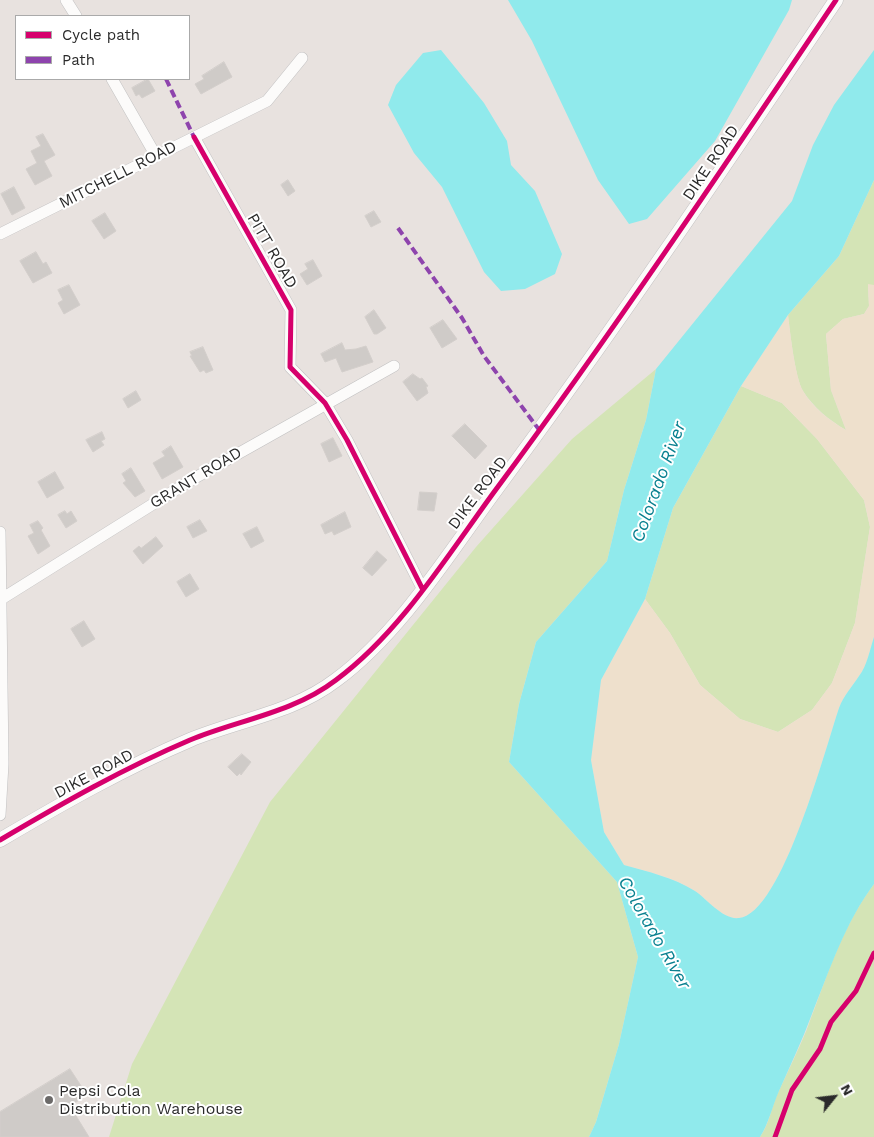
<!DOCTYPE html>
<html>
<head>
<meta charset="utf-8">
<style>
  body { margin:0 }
  #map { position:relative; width:874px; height:1137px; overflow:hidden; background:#e8e2df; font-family:"Work Sans",sans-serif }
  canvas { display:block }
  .legend { position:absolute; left:15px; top:15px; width:175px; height:65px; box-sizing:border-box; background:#fff; border:1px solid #aaa; margin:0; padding:6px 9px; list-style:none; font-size:15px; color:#2a2a2a }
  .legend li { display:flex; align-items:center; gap:10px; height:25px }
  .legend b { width:25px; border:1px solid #aaa }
  .north { position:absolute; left:809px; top:1072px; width:50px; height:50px; -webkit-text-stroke:4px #fff; paint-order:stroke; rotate:61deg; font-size:14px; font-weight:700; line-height:20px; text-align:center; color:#2a2a2a }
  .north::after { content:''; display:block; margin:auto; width:18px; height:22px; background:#2a2a2a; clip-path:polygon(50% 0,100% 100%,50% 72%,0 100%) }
</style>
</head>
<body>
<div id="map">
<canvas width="874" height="1137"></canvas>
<ul class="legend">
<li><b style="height:6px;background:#d6006c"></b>Cycle path</li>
<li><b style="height:6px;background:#8e44ad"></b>Path</li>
</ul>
<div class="north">N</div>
</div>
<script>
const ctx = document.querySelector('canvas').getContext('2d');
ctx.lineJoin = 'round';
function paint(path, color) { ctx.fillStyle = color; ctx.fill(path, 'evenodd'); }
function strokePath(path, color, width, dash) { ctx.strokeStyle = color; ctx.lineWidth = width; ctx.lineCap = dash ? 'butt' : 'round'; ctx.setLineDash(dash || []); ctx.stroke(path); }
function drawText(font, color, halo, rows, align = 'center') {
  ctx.font = font + ' "Work Sans",sans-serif'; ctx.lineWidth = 4; ctx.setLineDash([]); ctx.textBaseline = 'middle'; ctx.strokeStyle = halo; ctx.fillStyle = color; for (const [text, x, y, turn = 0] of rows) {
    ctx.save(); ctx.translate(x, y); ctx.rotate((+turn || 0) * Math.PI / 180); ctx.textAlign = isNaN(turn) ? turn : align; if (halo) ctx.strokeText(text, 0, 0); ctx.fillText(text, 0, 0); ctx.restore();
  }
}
const green = new Path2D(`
  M874,180V285H868L869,306L864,314L843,319L826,334L831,390L846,430C830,421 813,407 803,391C795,378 790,332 788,315L839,256Z
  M656,369L646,420L624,490L607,561L536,642L519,704L509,762L617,882L638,957L619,1044L596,1122L589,1137H109L132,1064L270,802L476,547L572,439Z
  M741,386L782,403L817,439L864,500L870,527L855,623L832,683L812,710L778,732L740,719L700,685L670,633L645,599L673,508Z
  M874,884V1137H760C769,1124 771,1109 777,1095C787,1073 798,1051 807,1029C826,979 842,926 874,884Z`);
const sand = new Path2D(`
  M868,284L874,285V637C870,649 867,666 859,676C852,687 844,695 839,708C826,746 782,914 739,918C723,920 707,899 695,891C674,877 648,872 624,865L604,832L591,760L601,680L645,599L670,633L700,685L740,719L778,732L812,710L832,683L855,623L870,527L864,500L817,439L782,403L741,386L788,315C790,332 795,377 803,391C812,407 830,421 846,430L831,390L826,334L843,319L864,314L869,306Z`);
const water = new Path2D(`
  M508,0H792L789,10L715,141L647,219L629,224L598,180L532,41Z
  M441,50L484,103L507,141L511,165L535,191L562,254L555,274L525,289L501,291L484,272L442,187L414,153L388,105L396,85L423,53Z
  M874,50V180L839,256L788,315L741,386L673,508L645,599L601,680L591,760L604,832L624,865C648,872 673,877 695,891C707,899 723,920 739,918C782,914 826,746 839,708C844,695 852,687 859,676C867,666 870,649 874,637V884C845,923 830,969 812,1014C802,1041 790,1066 779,1091C772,1107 769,1123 760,1137H589L596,1122L619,1044L638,957L617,882L509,762L519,704L536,642L607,561L624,490L646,420L656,369L792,201L813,145L834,105Z`);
const building = new Path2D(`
  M224,62L232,77L201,94L195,84L204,79L202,76Z
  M148,79L155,91L142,98L139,94L136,96L132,88Z
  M43,134L55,155L44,161L52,176L35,185L26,169L37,163L31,151L41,146L36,137Z
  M288,180L295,191L288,196L281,185Z
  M14,187L25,208L12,215L1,194Z
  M374,211L381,222L371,227L365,216Z
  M105,213L116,231L104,239L92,221Z
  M36,252L43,264L46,262L52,273L33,283L20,261Z
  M313,260L322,276L307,285L300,274L308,269L305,264Z
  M69,285L80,305L64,314L58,303L63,300L58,290Z
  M374,310L386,328L377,334H374L365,317Z
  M443,320L457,339L442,348L430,328Z
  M342,343L345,350L356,349L366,346L373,362L342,372L336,358L325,362L321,354Z
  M203,347L213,370L206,373L204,370L200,372L190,356H192L190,352Z
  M413,374L420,379L422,378L428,386L426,387L428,393L417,401L403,382Z
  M136,391L141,400L128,408L123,399Z
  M465,424L487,446L475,459L452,436Z
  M102,432L105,439L101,441L104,445L93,452L86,440Z
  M333,438L342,456L329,462L321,444Z
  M171,446L183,467L162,479L153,463L165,456L162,452Z
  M131,468L145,491L135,497L123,483L126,481L122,474Z
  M55,472L64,488L47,498L38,482Z
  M420,492L437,493L434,511L418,510Z
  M65,511L67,514L71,511L77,521L66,528L58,515Z
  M345,512L351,527L334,535L332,531L325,534L321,525Z
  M200,520L207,531L193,538L187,527Z
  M38,521L43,528L41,530L50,546L38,554L28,536L34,533L30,525Z
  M257,527L264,541L251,548L243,534Z
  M156,537L163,546L143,564L133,551L139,546L141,548Z
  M377,551L387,560L372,576L363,568Z
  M190,574L199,589L186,597L177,582Z
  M84,621L95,639L82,647L71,629Z
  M242,754L251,762L241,775L240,773L237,776L228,767Z
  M70,1069L87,1095L70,1106L89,1137H0V1112Z`);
const minor = new Path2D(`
  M66,0L76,16
  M112,79L156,156
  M194,137L291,310L290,367L325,403L347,440L422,588
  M0,234L267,101L302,58
  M0,532L3,764L0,815
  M3,598L193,479L394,366`);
const tertiary = new Path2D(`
  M0,840C61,804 124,768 190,740C238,720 293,713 336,680C401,632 449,553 497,488C615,329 725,165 836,0`);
const quiet = new Path2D(`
  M166,79L194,137
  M398,228L462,318L484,356L540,431`);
const cycleway = new Path2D(`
  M194,137L291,310L290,367L325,403L347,440L422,588
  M0,840C61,804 124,768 190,740C238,720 293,713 336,680C401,632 449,553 497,488C615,329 725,165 836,0
  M775,1137L792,1090L820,1049L831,1022L856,991L874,953`);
const markers = [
  [49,1100,5,"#6c6a69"]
];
const streetNames = [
  ["DIKE ROAD",711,163,-56],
  ["MITCHELL ROAD",118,175,-27],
  ["PITT ROAD",272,251,60],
  ["GRANT ROAD",196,478,-31],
  ["DIKE ROAD",478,493,-53],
  ["DIKE ROAD",94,774,-28]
];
const poiNames = [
  ["Pepsi Cola",59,1091],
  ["Distribution Warehouse",59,1109]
];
const waterNames = [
  ["Colorado River",659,482,-70],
  ["Colorado River",654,933,60]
];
paint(green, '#d4e4b6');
paint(sand, '#eee0cc');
paint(water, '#90eaec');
paint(building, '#cfcbc8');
strokePath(building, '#d3cecb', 1);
strokePath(minor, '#c1c0c1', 12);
strokePath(tertiary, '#c1c0c1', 15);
strokePath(minor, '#fcfbfa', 11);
strokePath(tertiary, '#fcfbfa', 14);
strokePath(quiet, '#8e44ad', 4, [8, 4]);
strokePath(cycleway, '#d6006c', 5);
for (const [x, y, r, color] of markers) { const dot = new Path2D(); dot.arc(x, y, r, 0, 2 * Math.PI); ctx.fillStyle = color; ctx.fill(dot); strokePath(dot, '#fff', 2); }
drawText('16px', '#2a2a2a', '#fff', streetNames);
drawText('16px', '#2a2a2a', '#fff', poiNames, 'left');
drawText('italic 18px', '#0a8190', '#fff', waterNames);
</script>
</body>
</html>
